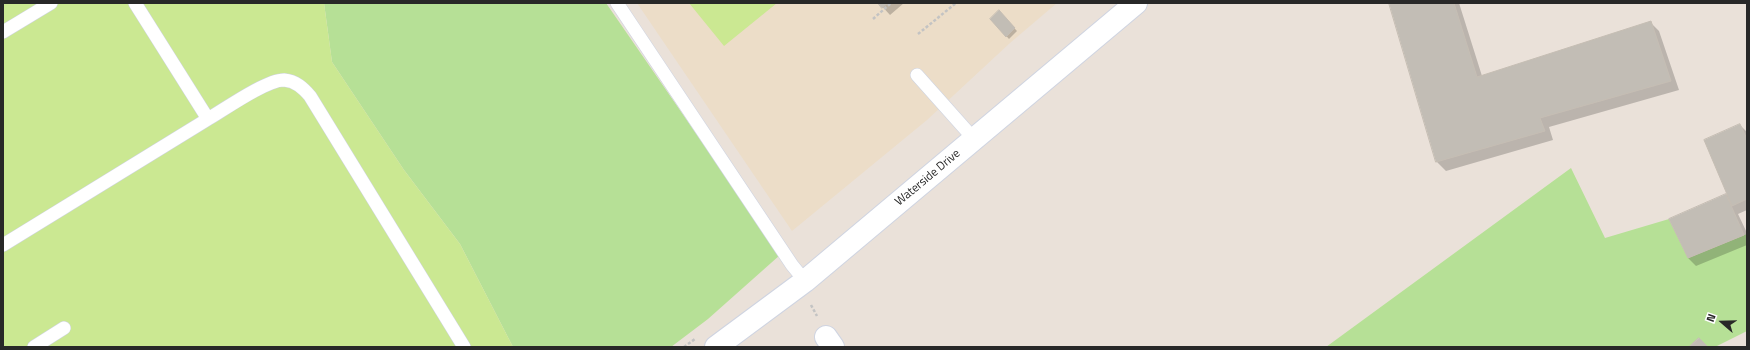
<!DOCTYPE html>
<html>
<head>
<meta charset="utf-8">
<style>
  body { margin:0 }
  #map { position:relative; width:1750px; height:350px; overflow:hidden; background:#eae1d9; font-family:"Titillium Web",sans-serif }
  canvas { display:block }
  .frame { position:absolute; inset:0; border:4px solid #282828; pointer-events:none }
  .north { position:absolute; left:1702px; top:302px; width:40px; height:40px; -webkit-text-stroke:3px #fff; paint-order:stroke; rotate:290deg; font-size:11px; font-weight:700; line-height:16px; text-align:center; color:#282828 }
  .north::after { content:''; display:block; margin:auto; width:14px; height:18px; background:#282828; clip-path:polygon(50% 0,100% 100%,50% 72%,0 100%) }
</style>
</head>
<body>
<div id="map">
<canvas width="1750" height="350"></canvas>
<div class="frame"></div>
<div class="north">N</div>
</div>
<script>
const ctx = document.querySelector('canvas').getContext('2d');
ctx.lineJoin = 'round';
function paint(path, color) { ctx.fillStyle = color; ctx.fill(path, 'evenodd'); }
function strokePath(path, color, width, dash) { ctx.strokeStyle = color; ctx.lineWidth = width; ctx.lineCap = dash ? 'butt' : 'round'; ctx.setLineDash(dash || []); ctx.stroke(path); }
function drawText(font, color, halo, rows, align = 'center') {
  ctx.font = font + ' "Titillium Web",sans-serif'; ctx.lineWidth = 4; ctx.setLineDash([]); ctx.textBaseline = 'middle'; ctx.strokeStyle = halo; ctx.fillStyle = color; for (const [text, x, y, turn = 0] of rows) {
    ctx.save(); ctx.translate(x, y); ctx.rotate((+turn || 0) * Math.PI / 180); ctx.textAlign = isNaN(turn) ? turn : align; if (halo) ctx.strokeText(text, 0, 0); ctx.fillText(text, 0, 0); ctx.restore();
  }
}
const education = new Path2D(`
  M637,3H1057L1010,43L927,120L792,231Z`);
const green = new Path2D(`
  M324,3H606L780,255L708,319L671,347H513L460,244L404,170L332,62Z
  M1571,168L1605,238L1669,219L1688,258L1747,234V331L1715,347H1708L1699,338L1689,347H1326Z`);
const pitch = new Path2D(`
  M3,3H324L332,62L404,170L460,244L513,347H3Z
  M689,3H777L724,46Z`);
const shadow = new Path2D(`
  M879,3H904L890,15Z
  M1390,3H1459L1482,76L1650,22L1659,31L1679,90L1549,127L1553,140L1446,171L1437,162Z
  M999,12L1017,31L1009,39L991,19Z
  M1740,125L1747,132V210L1738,214L1747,233V245L1696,266L1688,258L1670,219L1728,194Z`);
const building = new Path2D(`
  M878,3H888L882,8Z
  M1389,3H1454L1477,77L1651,21L1671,81L1540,118L1545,131L1436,162Z
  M999,10L1015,28L1006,37L990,19Z
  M1740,124L1747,139V199L1732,206L1704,140Z
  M1726,194L1744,235L1688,258L1669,219Z
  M1699,338L1708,347H1689Z`);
const path = new Path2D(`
  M873,19L891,3
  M918,34L956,3
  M811,305L817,316
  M684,347L695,339`);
const service = new Path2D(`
  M617,3L792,265L805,281
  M3,32L51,3
  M917,75L974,139
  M208,119C225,109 266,80 284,80C296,81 303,88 310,96L464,347
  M3,245L208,119L135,3
  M34,347L64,328`);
const minor = new Path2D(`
  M826,337L833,347
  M716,347L805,281L1136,3`);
const streetNames = [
  ["Waterside Drive",928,178,-40]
];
paint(education, '#ecddc8');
paint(green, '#b6e096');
paint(pitch, '#cbe892');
paint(shadow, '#0003');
paint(building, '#c2bdb5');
strokePath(building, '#c5bdb3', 1);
strokePath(service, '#cfd4e1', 14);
strokePath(minor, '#cfd4e1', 24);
strokePath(path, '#c3c3c3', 2.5, [3, 2]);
strokePath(service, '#fff', 13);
strokePath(minor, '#fff', 22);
drawText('12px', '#282828', '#fff', streetNames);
</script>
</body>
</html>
